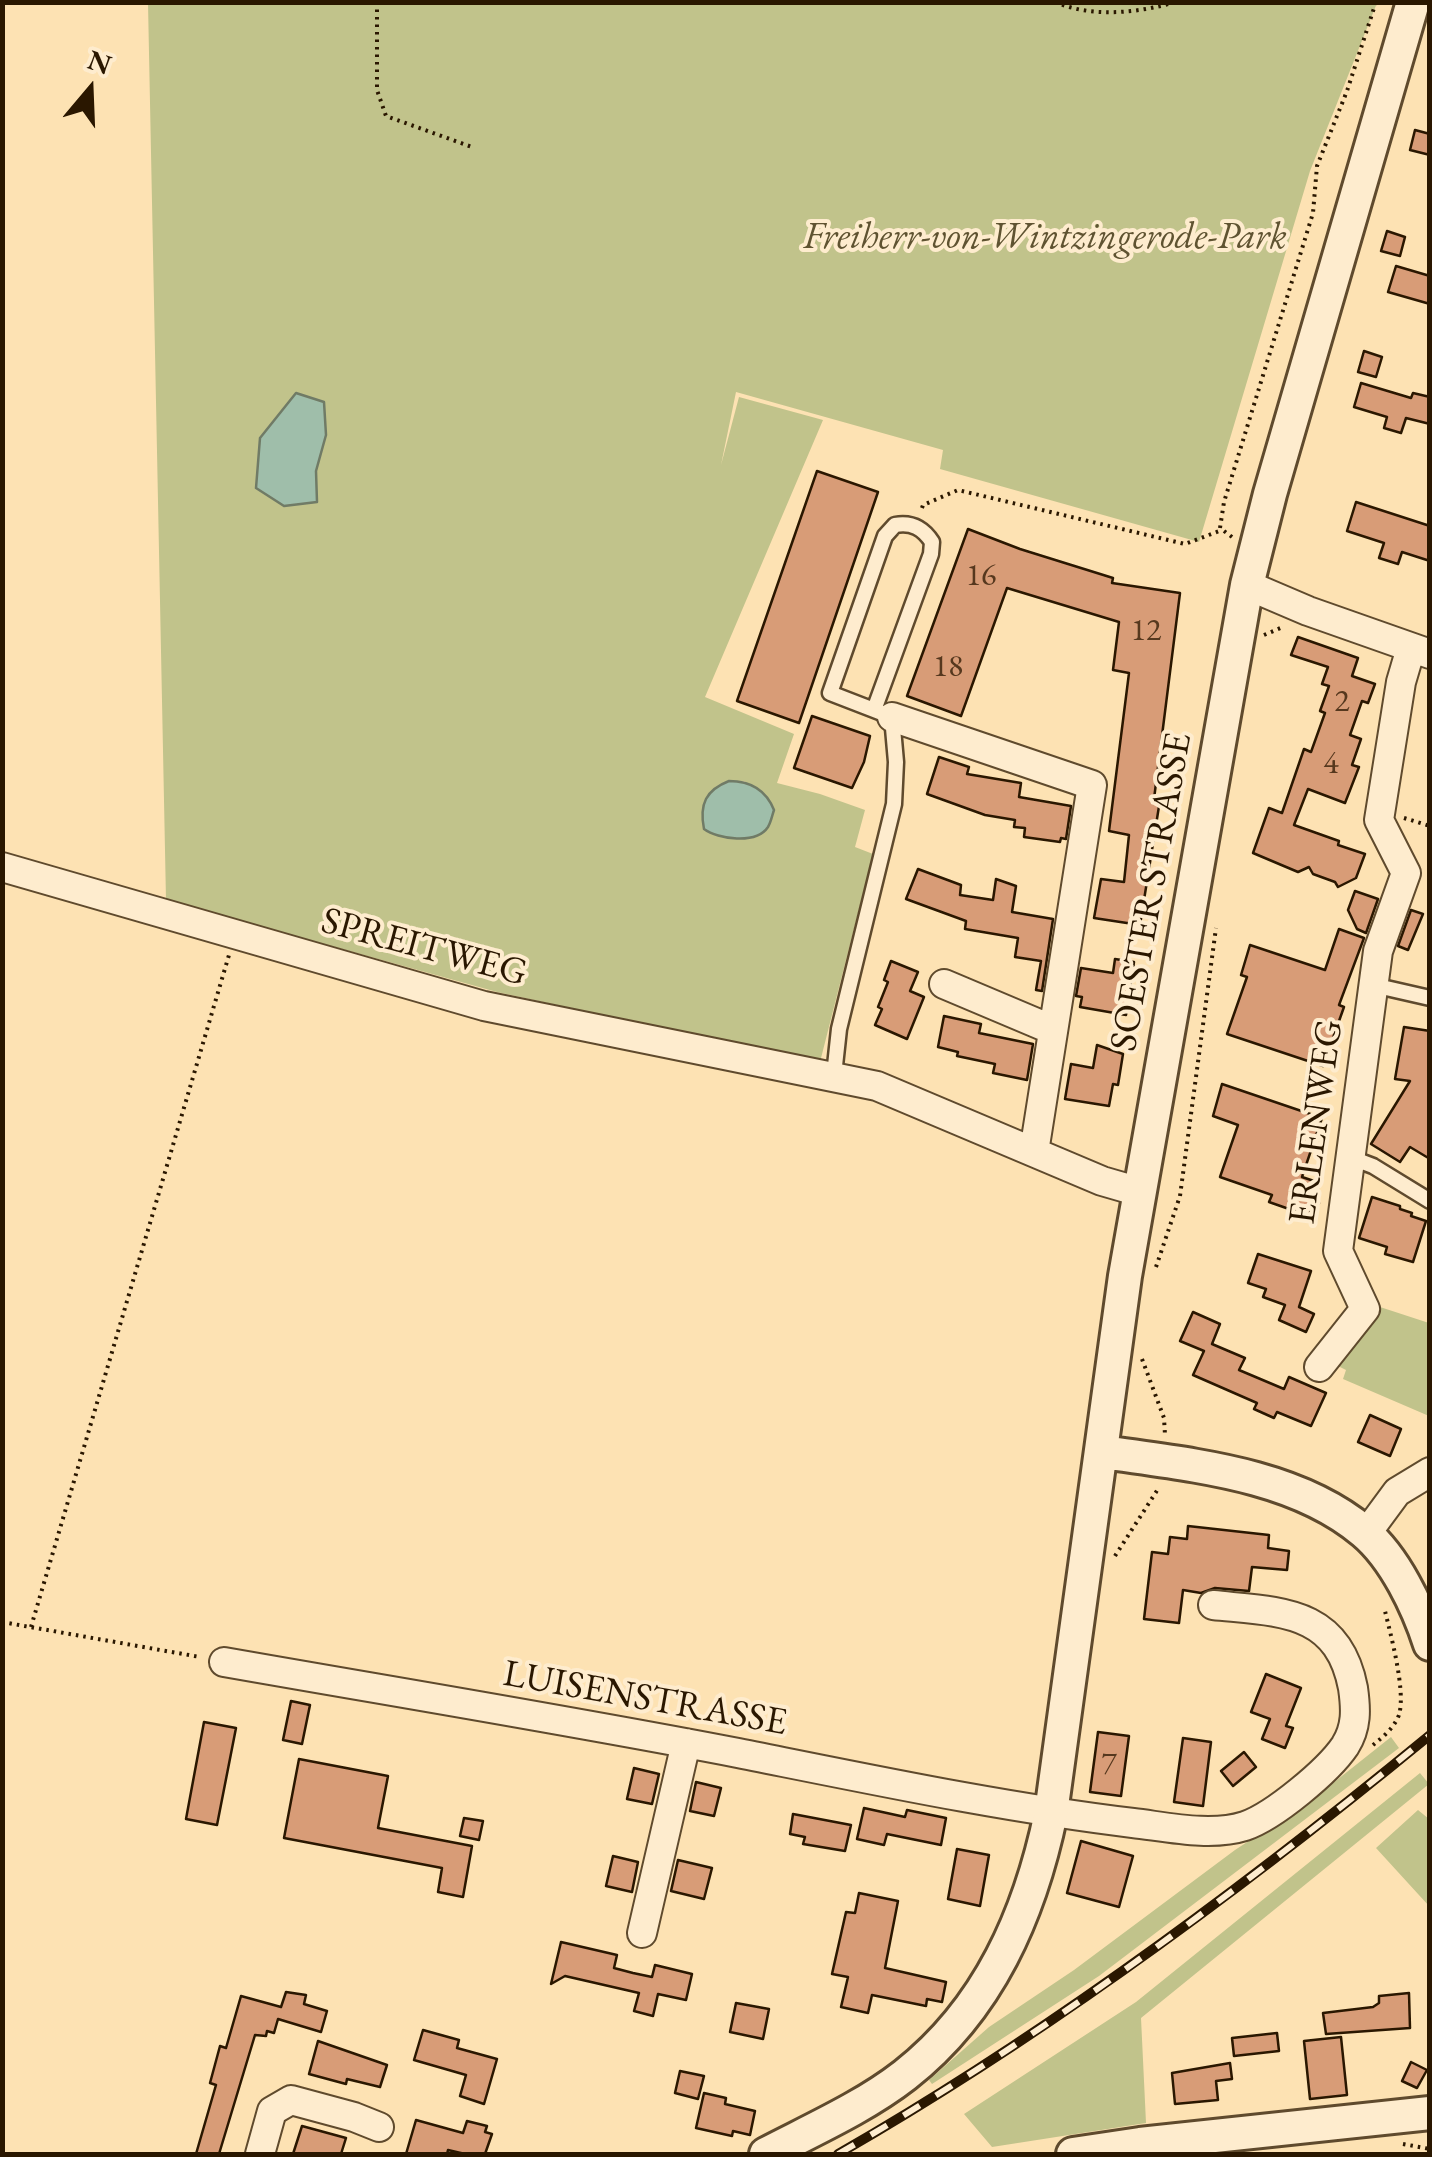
<!DOCTYPE html>
<html>
<head>
<meta charset="utf-8">
<style>
  body { margin:0 }
  #map { position:relative; width:1432px; height:2157px; overflow:hidden; background:#fde2b3; font-family:"EB Garamond",serif }
  canvas { display:block }
  .frame { position:absolute; inset:0; border:5px solid #2a1700; pointer-events:none }
  .north { position:absolute; left:40px; top:40px; width:100px; height:100px; -webkit-text-stroke:8px #feecce; paint-order:stroke; rotate:19deg; font-size:28px; font-weight:700; line-height:40px; text-align:center; color:#2a1700 }
  .north::after { content:''; display:block; margin:auto; width:35px; height:45px; background:#2a1700; clip-path:polygon(50% 0,100% 100%,50% 72%,0 100%) }
</style>
</head>
<body>
<div id="map">
<canvas width="1432" height="2157"></canvas>
<div class="frame"></div>
<div class="north">N</div>
</div>
<script>
const ctx = document.querySelector('canvas').getContext('2d');
ctx.lineJoin = 'round';
function paint(path, color) { ctx.fillStyle = color; ctx.fill(path, 'evenodd'); }
function strokePath(path, color, width, dash) { ctx.strokeStyle = color; ctx.lineWidth = width; ctx.lineCap = dash ? 'butt' : 'round'; ctx.setLineDash(dash || []); ctx.stroke(path); }
function drawText(font, color, halo, rows, align = 'center') {
  ctx.font = font + ' "EB Garamond",serif'; ctx.lineWidth = 8; ctx.setLineDash([]); ctx.textBaseline = 'middle'; ctx.strokeStyle = halo; ctx.fillStyle = color; for (const [text, x, y, turn = 0] of rows) {
    ctx.save(); ctx.translate(x, y); ctx.rotate((+turn || 0) * Math.PI / 180); ctx.textAlign = isNaN(turn) ? turn : align; if (halo) ctx.strokeText(text, 0, 0); ctx.fillText(text, 0, 0); ctx.restore();
  }
}
const green = new Path2D(`
  M148,3H1377L1310,171L1199,542L940,469L943,450L736,392L721,465L739,397L823,420L705,697L794,734L777,783L820,794L865,810L855,847L873,854L820,1062L497,992L166,900ZM729,781H745L768,827C747,843 727,835 704,828C699,804 706,790 729,781Z
  M1380,1307L1429,1323V1416L1343,1379L1346,1370L1338,1366L1333,1357L1372,1308Z
  M1391,1737L1399,1748L1099,1976L932,2084L929,2080L989,2027L1074,1970L1235,1850L1313,1799Z
  M1420,1773L1429,1784L1141,2018L1146,2123L992,2147L964,2114L1136,2002Z
  M1418,1810L1429,1819V1906L1376,1848Z`);
const water = new Path2D(`
  M296,393L324,402L326,435L316,471L317,502L284,506L256,488L260,438Z
  M729,781C751,781 766,790 774,810C772,816 771,822 768,827C756,845 718,839 704,829C699,804 706,790 729,781Z`);
const building = new Path2D(`
  M1415,130L1430,134V155L1410,150Z
  M1387,231L1405,237L1400,256L1381,251Z
  M1396,266L1430,276V304L1388,292Z
  M1364,351L1382,357L1376,377L1358,372Z
  M1361,383L1411,398L1413,393L1430,397V424L1406,418L1401,433L1384,428L1387,417L1354,407Z
  M817,471L878,492L799,723L737,701Z
  M1356,502L1430,526V561L1402,552L1398,564L1379,558L1384,543L1347,531Z
  M968,529L1020,549L1113,578L1112,583L1180,593L1154,799L1160,800L1140,925L1094,918L1101,879L1124,882L1129,835L1109,831L1129,673L1113,670L1119,622L1007,588L961,716L907,696Z
  M1298,637L1358,658L1352,676L1375,684L1368,703L1362,701L1350,735L1361,739L1352,765L1359,767L1345,803L1308,789L1294,825L1339,841L1338,845L1365,854L1356,878L1338,887L1335,882L1313,874L1309,867L1298,872L1253,853L1269,808L1282,813L1304,749L1311,752L1325,713L1320,711L1329,686L1322,684L1328,667L1291,655Z
  M812,716L870,736L864,762L852,788L794,768Z
  M939,757L969,767L967,774L1021,783L1019,797L1071,806L1066,839L1061,838L1060,842L1024,837L1025,828L1014,827L1015,820L985,815L927,794Z
  M918,869L961,885L960,895L993,900L996,879L1016,886L1012,912L1053,919L1042,991L1036,990L1041,961L1015,957L1018,938L965,929L966,921L906,899Z
  M1355,891L1378,899L1366,933L1357,929L1348,910Z
  M1411,910L1423,914L1408,950L1398,946Z
  M1339,929L1364,938L1339,1005L1344,1007L1323,1066L1227,1034L1247,977L1241,975L1250,945L1325,970Z
  M1115,959L1134,962L1126,1015L1080,1007L1082,997L1076,996L1081,968L1113,973Z
  M891,961L918,972L910,991L924,997L907,1039L875,1025L882,1009L878,1007L888,982L884,980Z
  M944,1016L981,1024L979,1033L1033,1044L1027,1080L993,1073L995,1064L957,1056L958,1052L938,1047Z
  M1404,1027L1430,1031V1159L1410,1147L1400,1162L1371,1144L1410,1081L1395,1079Z
  M1097,1045L1123,1054L1118,1085L1113,1084L1109,1106L1065,1099L1071,1064L1093,1068Z
  M1222,1084L1322,1118L1302,1177L1320,1183L1315,1195L1319,1203L1312,1207L1309,1216L1269,1202L1272,1195L1220,1177L1238,1125L1213,1116Z
  M1372,1197L1400,1206V1209L1412,1213L1411,1216L1426,1221L1413,1262L1385,1254L1387,1247L1359,1238Z
  M1258,1254L1311,1271L1299,1307L1314,1314L1306,1332L1279,1320L1285,1305L1263,1297L1266,1289L1248,1283Z
  M1193,1312L1220,1324L1212,1344L1245,1358L1239,1370L1284,1389L1289,1377L1326,1393L1311,1426L1277,1412L1274,1418L1254,1409L1257,1403L1193,1375L1204,1351L1180,1341Z
  M1370,1415L1401,1429L1390,1456L1358,1442Z
  M1188,1526L1269,1535L1268,1548L1289,1551L1287,1570L1252,1567L1249,1591L1215,1588L1201,1593L1183,1590L1179,1623L1144,1619L1152,1552L1168,1554L1170,1537L1187,1539Z
  M1266,1674L1301,1688L1286,1726L1293,1728L1285,1748L1262,1739L1270,1719L1251,1712Z
  M291,1701L310,1705L302,1744L283,1740Z
  M204,1722L236,1728L217,1825L186,1819Z
  M1098,1732L1129,1736L1121,1796L1090,1792Z
  M1183,1738L1211,1742L1203,1806L1174,1802Z
  M1244,1752L1256,1767L1233,1786L1221,1771Z
  M299,1759L388,1776L378,1828L472,1846L463,1897L438,1892L442,1868L284,1838Z
  M634,1768L659,1774L652,1804L627,1799Z
  M696,1782L721,1788L714,1816L690,1811Z
  M864,1808L905,1817L907,1810L946,1818L941,1845L887,1834L884,1845L857,1839Z
  M793,1814L851,1825L845,1851L803,1844L805,1837L790,1834Z
  M464,1818L483,1821L479,1840L460,1836Z
  M1081,1841L1133,1856L1119,1907L1067,1893Z
  M957,1849L989,1855L980,1906L948,1899Z
  M613,1856L638,1862L632,1892L606,1886Z
  M678,1860L712,1868L704,1899L671,1891Z
  M859,1893L898,1901L885,1968L946,1982L942,2002L927,1999L926,2006L872,1995L868,2013L841,2007L848,1977L832,1974L846,1912L855,1913Z
  M561,1942L617,1955L614,1968L633,1973L652,1977L655,1965L692,1974L686,2000L658,1994L653,2016L634,2011L639,1993L565,1976L551,1984Z
  M286,1992L306,1995L304,2004L327,2011L321,2032L278,2019L274,2033L267,2031L266,2036L255,2035L219,2154H196L216,2085L210,2083L220,2046L226,2048L241,1996L281,2007Z
  M1409,1993L1410,2028L1326,2034L1323,2013L1373,2007L1379,2003V1996Z
  M736,2003L769,2009L763,2039L730,2032Z
  M423,2030L459,2040L457,2048L497,2059L484,2104L460,2096L466,2075L414,2060Z
  M1277,2033L1279,2051L1234,2056L1232,2038Z
  M1341,2037L1347,2095L1310,2099L1304,2041Z
  M318,2041L387,2065L380,2087L347,2079L346,2084L309,2074Z
  M1411,2062L1427,2070L1417,2088L1402,2081Z
  M1230,2063L1232,2079L1216,2081L1218,2100L1175,2104L1172,2073Z
  M680,2071L704,2076L698,2099L675,2093Z
  M704,2093L726,2098L725,2104L755,2111L750,2135L733,2131L732,2136L696,2128Z
  M416,2120L463,2133L467,2121L487,2126L485,2132L492,2134L485,2154H465L448,2150L447,2154H406Z
  M302,2126L346,2138L341,2154H293Z`);
const path = new Path2D(`
  M377,2V90L386,116L472,147
  M1055,2C1092,18 1138,13 1176,2
  M922,508L923,505L958,490L1185,544L1222,530
  M1232,537L1220,528L1224,502L1313,213L1317,166L1347,91L1376,2
  M1264,635L1283,627
  M1404,818L1430,826
  M1156,1267L1180,1196L1216,928
  M1142,1359L1164,1418L1165,1435
  M1115,1556L1158,1489
  M2,1622L200,1657
  M31,1627L229,955
  M1373,1745C1383,1737 1394,1728 1399,1715C1406,1691 1391,1636 1385,1611
  M1403,2144L1430,2149`);
const service = new Path2D(`
  M1373,985L1430,998
  M834,1075L839,1029L894,804L896,762L892,717L874,710L931,554L932,542C923,528 912,522 895,525L885,536L830,693L874,710
  M1352,1158L1373,1166L1430,1201`);
const minor = new Path2D(`
  M1247,585L1308,611L1430,654
  M892,717L1092,785L1034,1152
  M2,867L484,1006L877,1086L1102,1181L1140,1192
  M944,984L1053,1030
  M1319,1367L1365,1309L1338,1251L1378,951L1406,873L1379,820L1401,682L1411,648
  M1366,1534L1397,1492L1430,1472
  M224,1662C395,1692 567,1720 738,1753C869,1779 1000,1807 1133,1823C1167,1827 1211,1837 1245,1826C1274,1816 1328,1771 1345,1746C1357,1727 1356,1709 1353,1688C1338,1609 1279,1612 1213,1605
  M642,1933L686,1743
  M260,2154L272,2111L291,2100L354,2117L379,2127`);
const tertiary = new Path2D(`
  M1103,1452C1190,1465 1294,1473 1364,1532C1395,1558 1418,1607 1430,1644
  M766,2154C812,2130 864,2107 905,2075C989,2009 1030,1914 1051,1813L1125,1276L1247,585L1270,494L1413,2
  M1073,2154L1140,2144L1430,2113`);
const rail = new Path2D(`
  M838,2154C1046,2035 1245,1887 1430,1735`);
const numberNames = [
  ["16",981,576],
  ["12",1146,631],
  ["18",948,667],
  ["2",1342,702],
  ["4",1331,764],
  ["7",1109,1764]
];
const parkNames = [
  ["Freiherr-von-Wintzingerode-Park",1045,238]
];
const streetNames = [
  ["SOESTER STRASSE",1152,892,-80],
  ["SPREITWEG",424,948,15],
  ["ERLENWEG",1317,1122,-82],
  ["LUISENSTRASSE",645,1699,10]
];
paint(green, '#c1c38b');
paint(water, '#9fbeaa');
strokePath(water, '#707b66', 2.5);
paint(building, '#d89c77');
strokePath(building, '#2a1700', 2.5);
strokePath(service, '#5f4a2d', 19);
strokePath(minor, '#5f4a2d', 32);
strokePath(tertiary, '#5f4a2d', 38);
strokePath(path, '#2a1700', 4, [2.5, 5]);
strokePath(service, '#feecce', 14);
strokePath(minor, '#feecce', 28);
strokePath(tertiary, '#feecce', 32);
strokePath(rail, '#2a1700', 10);
strokePath(rail, '#feecce', 6, [19]);
drawText('32px', '#56381e', null, numberNames);
drawText('italic 38px', '#5f5331', '#feecce', parkNames);
drawText('38px', '#2a1700', '#feecce', streetNames);
</script>
</body>
</html>
